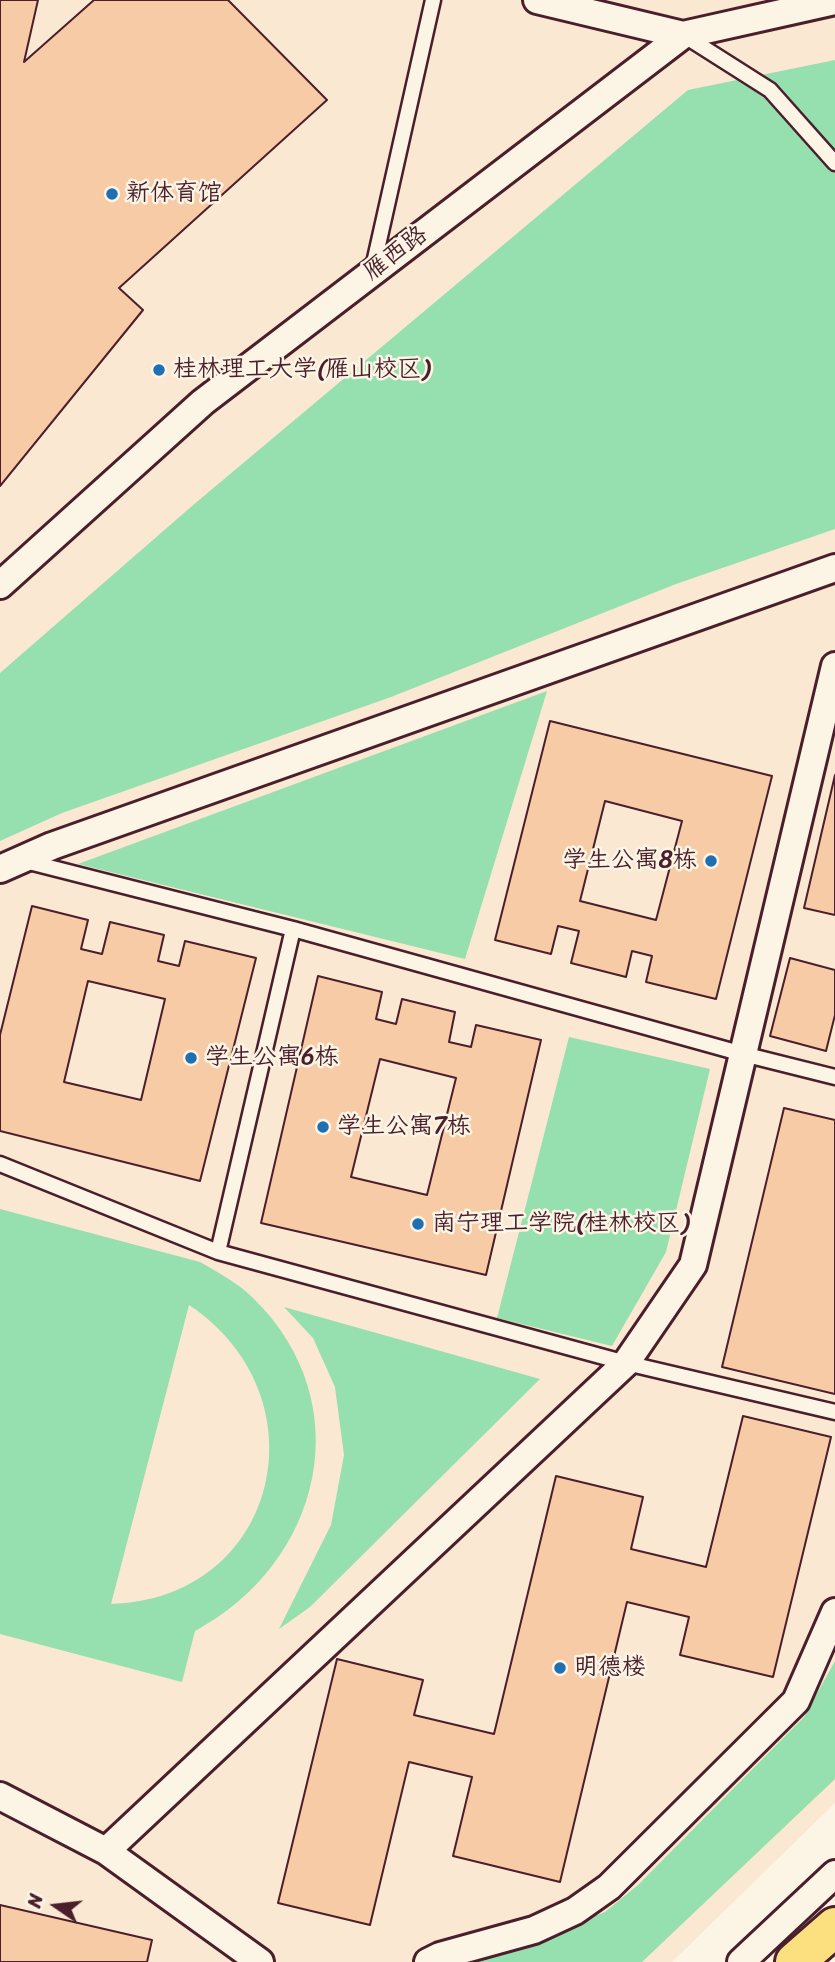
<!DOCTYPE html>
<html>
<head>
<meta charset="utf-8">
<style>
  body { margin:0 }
  #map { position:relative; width:835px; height:1962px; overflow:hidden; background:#fcf5e5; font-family:Sriracha,sans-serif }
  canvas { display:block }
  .north { position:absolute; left:21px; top:1871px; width:70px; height:70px; -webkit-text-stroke:5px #fcf5e5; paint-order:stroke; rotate:284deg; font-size:19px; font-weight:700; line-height:28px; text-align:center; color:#4a1f2b }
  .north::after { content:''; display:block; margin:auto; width:24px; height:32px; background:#4a1f2b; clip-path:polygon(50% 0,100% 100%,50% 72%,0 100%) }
</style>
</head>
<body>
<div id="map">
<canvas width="835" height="1962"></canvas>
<div class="north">N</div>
</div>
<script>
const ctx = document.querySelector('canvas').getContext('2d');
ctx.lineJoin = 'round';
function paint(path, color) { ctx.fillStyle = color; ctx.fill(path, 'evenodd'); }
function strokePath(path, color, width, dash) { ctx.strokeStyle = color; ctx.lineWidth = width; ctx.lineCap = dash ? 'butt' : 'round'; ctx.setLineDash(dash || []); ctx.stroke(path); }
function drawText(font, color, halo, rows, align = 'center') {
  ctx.font = font + ' Sriracha,"LXGW WenKai TC",sans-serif'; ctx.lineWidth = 5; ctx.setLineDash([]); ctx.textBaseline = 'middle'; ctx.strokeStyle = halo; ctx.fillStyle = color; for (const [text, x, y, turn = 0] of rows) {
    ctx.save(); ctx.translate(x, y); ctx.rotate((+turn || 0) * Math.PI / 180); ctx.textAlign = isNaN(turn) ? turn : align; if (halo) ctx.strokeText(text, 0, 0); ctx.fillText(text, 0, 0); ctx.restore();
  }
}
const built = new Path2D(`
  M0,0H835V1803L672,1962H0Z`);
const green = new Path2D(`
  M835,60V529L676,584L391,697L62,813L0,841V673L192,506L688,90Z
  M547,691L465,959L78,864Z
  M569,1037L710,1069L666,1252L612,1346L497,1318Z
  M0,1209L200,1262C219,1273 238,1283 253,1298C361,1403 322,1563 195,1631L182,1682L0,1634ZM189,1305C326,1396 280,1599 111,1604Z
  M284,1307L540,1379L310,1607L279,1629L331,1525L344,1455L335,1387L313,1338Z
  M835,1661V1779L642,1962H459L523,1944L605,1912L638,1885L804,1717Z`);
const building = new Path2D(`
  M0,0H38L24,62L94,0H228L327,100L119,288L143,310L0,486Z
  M550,721L772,776L716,999L646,982L652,956L632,951L626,977L571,963L579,931L558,926L551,954L495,940ZM605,801L682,821L656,920L580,901Z
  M835,775V915L804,908Z
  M32,906L88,920L81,949L102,954L110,922L164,935L158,961L179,966L185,941L256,958L200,1181L0,1131V1035ZM88,981L165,999L141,1100L64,1082Z
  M790,958L835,970V1015L826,1051L770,1036Z
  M318,976L382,992L376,1019L396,1024L402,999L455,1012L449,1042L471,1047L476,1025L541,1040L486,1275L261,1223ZM380,1059L456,1078L427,1195L351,1177Z
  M784,1108L835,1120V1394L722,1367Z
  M743,1416L831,1437L773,1677L680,1655L689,1617L627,1602L560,1882L453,1856L472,1777L409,1762L370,1925L278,1903L337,1659L423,1680L414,1715L494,1734L556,1476L643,1497L631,1549L706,1567Z
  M0,1905L152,1940L147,1962H0Z`);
const lane = new Path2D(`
  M685,36L770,90L835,163
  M372,272L433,0
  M25,861L293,929L743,1054L835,1077
  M0,1164L218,1252L626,1363L835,1412
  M218,1252L293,929`);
const street = new Path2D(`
  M537,0L683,35
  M0,585L203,402L683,35L835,1
  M0,869L52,846L835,568
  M0,1796L106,1851L260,1962
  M106,1851L626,1363L693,1265L835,666
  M428,1962L440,1956L534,1930L575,1911L609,1887L796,1701L835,1612
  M741,1962L835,1874`);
const primary = new Path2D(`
  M795,1962L835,1927`);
const markers = [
  [112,194,7,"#1f6fb2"],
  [159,370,7,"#1f6fb2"],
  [711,861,7,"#1f6fb2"],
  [191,1058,7,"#1f6fb2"],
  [323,1127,7,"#1f6fb2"],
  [418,1224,7,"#1f6fb2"],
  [560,1668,7,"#1f6fb2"]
];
const poiNames = [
  ["新体育馆",126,194],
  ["桂林理工大学(雁山校区)",173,370],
  ["学生公寓8栋",697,861,"right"],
  ["学生公寓6栋",205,1058],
  ["学生公寓7栋",337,1127],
  ["南宁理工学院(桂林校区)",432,1224],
  ["明德楼",574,1668]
];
const streetNames = [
  ["雁西路",396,254,-37]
];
paint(built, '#fae8d2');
paint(green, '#96dfaf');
paint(building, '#f7cba5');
strokePath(building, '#4a1f2b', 2);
strokePath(lane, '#4a1f2b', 19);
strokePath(street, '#4a1f2b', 32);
strokePath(primary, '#4a1f2b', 44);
strokePath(lane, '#fcf5e5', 14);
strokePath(street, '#fcf5e5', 26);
strokePath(primary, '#fce080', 38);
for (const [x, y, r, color] of markers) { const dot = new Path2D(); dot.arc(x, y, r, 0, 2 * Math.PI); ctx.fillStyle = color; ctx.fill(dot); strokePath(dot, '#fcf5e5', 2.5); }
drawText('24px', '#4a1f2b', '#fcf5e5', poiNames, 'left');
drawText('24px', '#4a1f2b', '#fcf5e5', streetNames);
</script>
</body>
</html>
